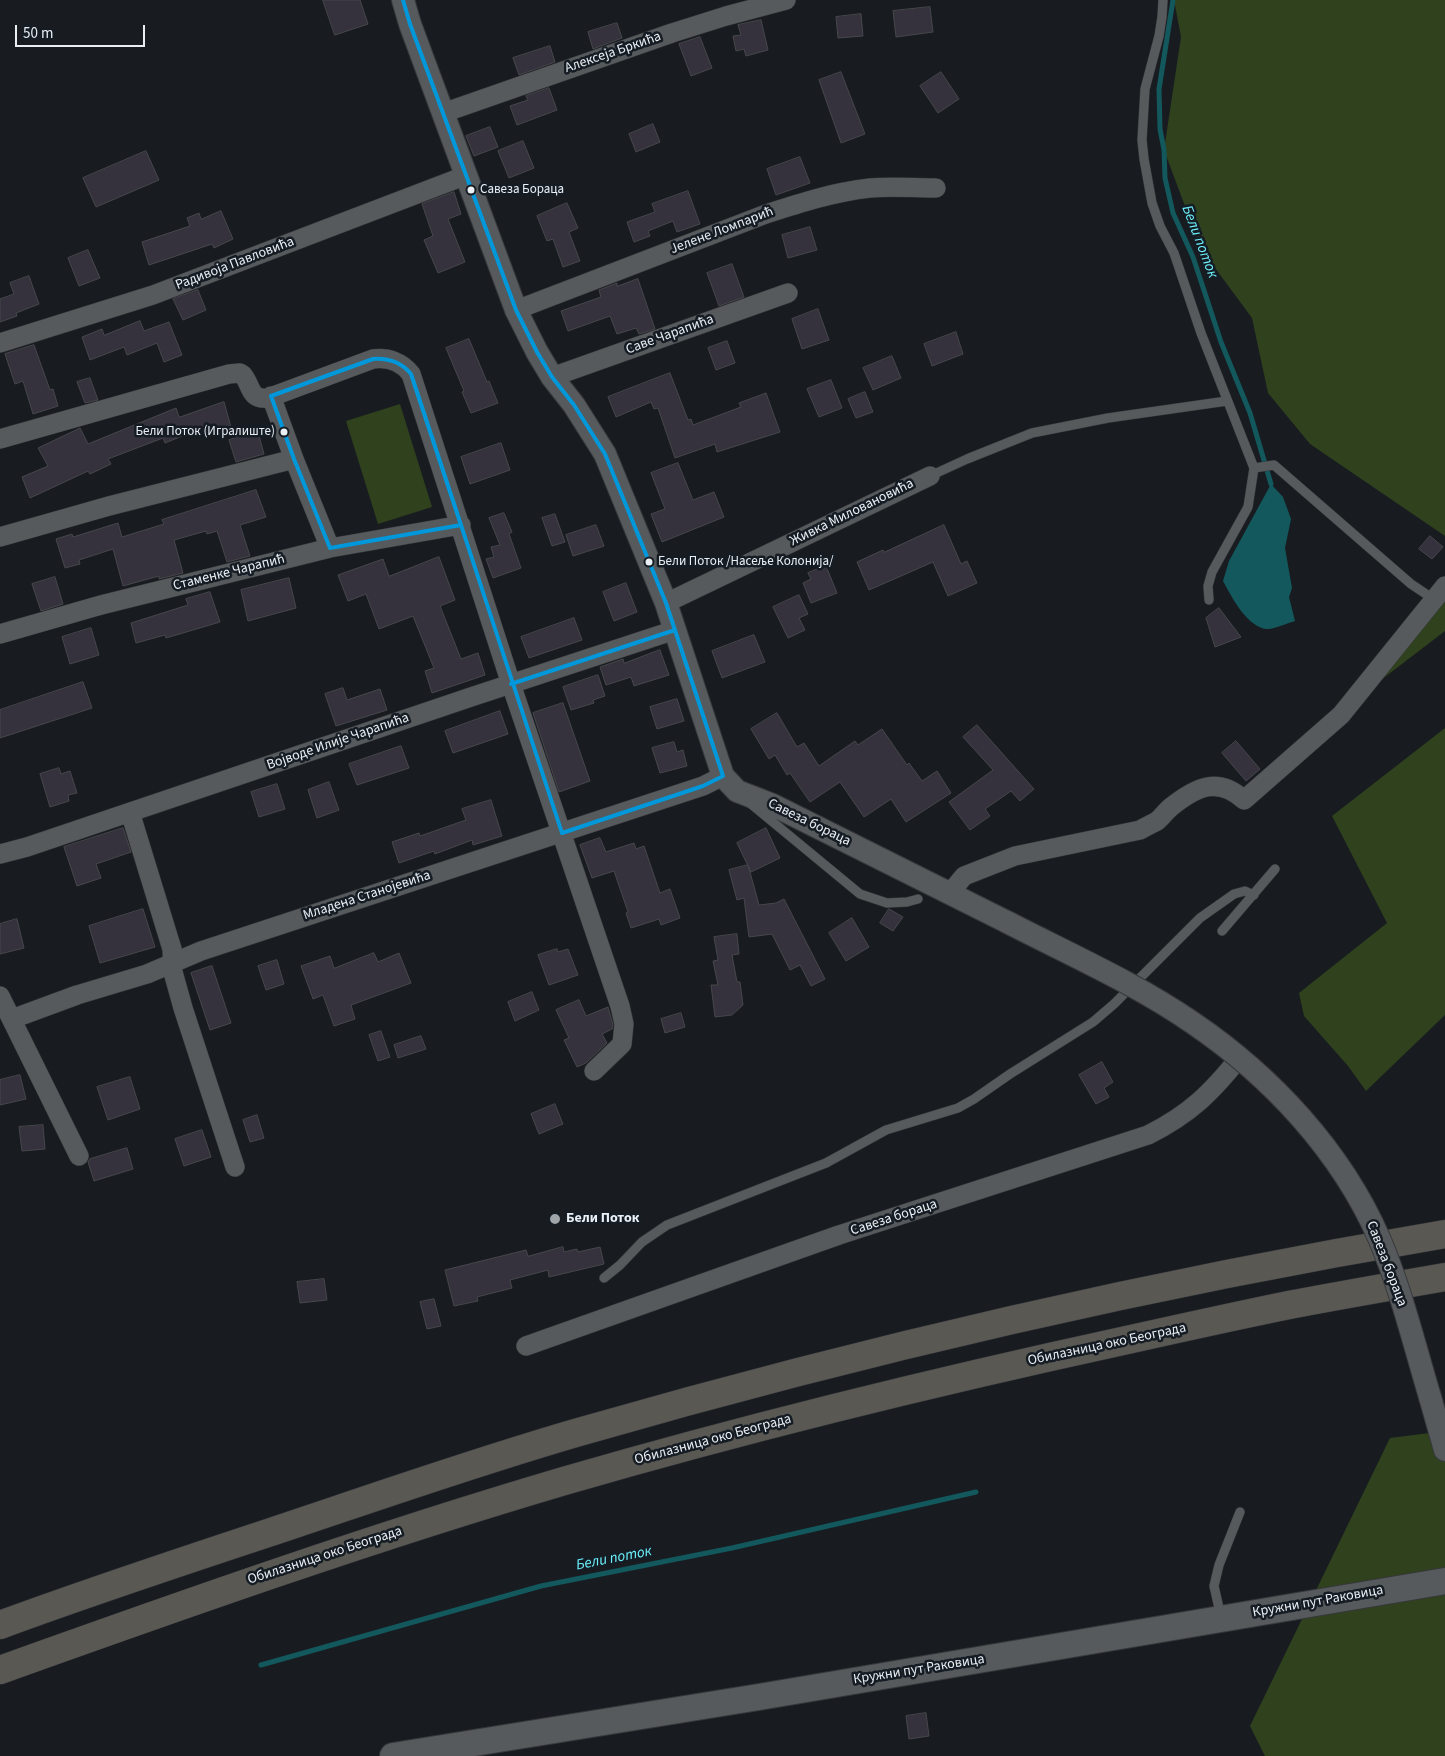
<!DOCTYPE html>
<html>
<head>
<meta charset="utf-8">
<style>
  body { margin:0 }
  #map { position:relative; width:1445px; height:1756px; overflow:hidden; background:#181c20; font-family:"Source Sans 3",sans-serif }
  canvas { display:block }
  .scale { position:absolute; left:15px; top:25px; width:130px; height:22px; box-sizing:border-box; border:2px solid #eaeff4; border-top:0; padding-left:6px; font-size:15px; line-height:18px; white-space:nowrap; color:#eaeff4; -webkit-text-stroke:4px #151c23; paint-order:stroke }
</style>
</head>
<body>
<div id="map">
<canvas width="1445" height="1756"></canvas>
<div class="scale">50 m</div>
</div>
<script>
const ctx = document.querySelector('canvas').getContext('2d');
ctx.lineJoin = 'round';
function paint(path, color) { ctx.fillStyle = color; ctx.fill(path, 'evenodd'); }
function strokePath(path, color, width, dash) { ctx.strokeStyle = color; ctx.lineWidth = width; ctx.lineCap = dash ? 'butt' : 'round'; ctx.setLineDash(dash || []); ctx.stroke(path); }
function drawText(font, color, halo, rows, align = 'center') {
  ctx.font = font + ' "Source Sans 3",sans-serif'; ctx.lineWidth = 5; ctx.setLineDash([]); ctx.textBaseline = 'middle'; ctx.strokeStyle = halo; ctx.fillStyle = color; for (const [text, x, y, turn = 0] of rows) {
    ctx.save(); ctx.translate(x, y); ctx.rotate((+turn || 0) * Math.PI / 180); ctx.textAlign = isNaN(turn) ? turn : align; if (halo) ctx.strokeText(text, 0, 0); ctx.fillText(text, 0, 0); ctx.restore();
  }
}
const green = new Path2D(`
  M1174,0H1445V536L1310,444L1268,393L1252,318L1201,249L1164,150L1181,37Z
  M400,404L432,507L378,524L346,421Z
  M1445,582V631L1351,703Z
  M1445,728V1015L1366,1091L1348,1066L1304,1016L1299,993L1387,923L1332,816Z
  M1445,1431V1756H1265L1250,1726L1390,1438Z`);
const water = new Path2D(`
  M1271,484L1283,497L1291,519L1285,548L1292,588L1289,597L1295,621C1288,623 1274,629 1268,629C1248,629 1231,596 1223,581L1229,561Z`);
const stream = new Path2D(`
  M1173,0L1159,89L1160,129L1164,150L1165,178L1173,213L1193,257L1221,342L1250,413L1271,484
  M261,1665L541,1586L732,1548L976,1492`);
const building = new Path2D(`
  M323,0H360L368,24L335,35Z
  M930,7L933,32L896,37L893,11Z
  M861,14L863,36L838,38L836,17Z
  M761,20L768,50L746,56L744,49L736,51L733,36L741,35L738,25Z
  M617,23L622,38L593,49L588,32Z
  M700,37L712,68L691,76L679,44Z
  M550,46L555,62L519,75L513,58Z
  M841,72L865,134L841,143L819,80Z
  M941,72L959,99L938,113L920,86Z
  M549,88L557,110L517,125L510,106L528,100L526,96Z
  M653,124L660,142L636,152L629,134Z
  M490,127L498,147L474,156L466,136Z
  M523,141L534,168L509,178L498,151Z
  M146,151L159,180L96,207L83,178Z
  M800,157L810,183L776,195L767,169Z
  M688,191L700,224L677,232L673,221L648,231L650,236L634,242L627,222L655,212L652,204Z
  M454,192L461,214L448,219L465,262L438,273L424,240L433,236L422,204Z
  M567,203L578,228L569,232L580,261L563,267L553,239L547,241L537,216Z
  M221,211L233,239L214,248L212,244L149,265L142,242L190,226L187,218L199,213L201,219Z
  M810,227L817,250L788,258L782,235Z
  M88,250L100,278L79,286L68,258Z
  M732,264L744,297L719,306L707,273Z
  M29,276L39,304L16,313L17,316L0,322V299L14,294L10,283Z
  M638,279L655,329L639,334L636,328L617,334L610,316L568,331L561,311L601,297L599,290L617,283V286Z
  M198,290L206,310L183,320L173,299Z
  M818,309L829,340L802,349L792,319Z
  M140,321L144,331L169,322L182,355L164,362L157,343L127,355L124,347L90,360L82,337L102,329L104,335Z
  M956,332L963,354L932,366L924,344Z
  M469,339L487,382L489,381L498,403L471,413L462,392L464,391L446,348Z
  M727,341L735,363L716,370L708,348Z
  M34,345L50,390L53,389L58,406L33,414L23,381L15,384L5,354Z
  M892,356L901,378L873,390L863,368Z
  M670,373L688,420L691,419L693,425L741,407L739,403L766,393L780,432L717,452L715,444L675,458L658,408L654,409L651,402L616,417L608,397Z
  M90,378L98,400L85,403L77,382Z
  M831,380L842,408L819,417L807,389Z
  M865,392L873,412L856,418L848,399Z
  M224,402L231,427L204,435L202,428L165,443L163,438L108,459L111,464L90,474L88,471L30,498L22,477L48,466L38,448L80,428L88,444L176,408L179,417Z
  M258,432L264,454L236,462L229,440Z
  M501,443L510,470L470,484L461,457Z
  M678,463L693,500L714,492L724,517L662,542L651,514L665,509L651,473Z
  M256,490L266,517L240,525L250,556L227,562L217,531L207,534L206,531L174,540L183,573L159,579V576L123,586L113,549L79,560L80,564L65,568L56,539L72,534L73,537L118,523L122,537L164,524L162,520Z
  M504,513L512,532L509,534L521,568L493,578L486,559L494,557L491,547L500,545L489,518Z
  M555,514L565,542L552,546L542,518Z
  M596,525L604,546L573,556L566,535Z
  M944,525L961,564L967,561L977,583L948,596L933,562L869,590L857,562L883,550L884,552Z
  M1430,536L1443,547L1432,559L1419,549Z
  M439,557L455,600L440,606L461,659L478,653L485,675L432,693L425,671L434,668L413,616L379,629L366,594L348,601L338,575L383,559L389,576Z
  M826,566L837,593L811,603L803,583L811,579L808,573Z
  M55,577L63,604L41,611L32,584Z
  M289,578L296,608L248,621L241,590Z
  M626,583L637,612L614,621L603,592Z
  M210,592L220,622L166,638L165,635L136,643L131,623L188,605L186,599Z
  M799,595L808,614L799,618L805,630L788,638L773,607Z
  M1219,608L1241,637L1215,647L1206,618Z
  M574,618L582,640L529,658L521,637Z
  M91,628L99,655L70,664L62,637Z
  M754,635L765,662L722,678L712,651Z
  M660,650L669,675L634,686L631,677L606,685L600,667L623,659L624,663Z
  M598,675L605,696L593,700L594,703L571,710L563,687Z
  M83,682L92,708L0,738V710Z
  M343,688L347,700L380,689L387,710L336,726L325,694Z
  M677,699L684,721L657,729L650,707Z
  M563,703L590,781L559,792L533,713Z
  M500,711L508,734L453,753L445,731Z
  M777,713L797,747L804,743L819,766L855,741L858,745L882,729L907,765L909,763L922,781L937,771L951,793L906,822L891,799L864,817L840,782L810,802L790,773L787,775L775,755L769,759L751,729Z
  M977,725L1034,789L1020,801L1011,791L985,809L990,816L970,830L949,802L993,770L963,737Z
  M1236,741L1260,769L1246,781L1222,753Z
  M674,742L677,752L683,750L687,766L660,773L652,748Z
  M401,746L409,768L357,785L349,764Z
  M59,768L61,774L70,771L77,793L68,795L69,801L50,807L40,774Z
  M329,782L339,810L317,818L308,790Z
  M277,784L285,809L259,817L251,792Z
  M491,800L502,836L473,845L472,840L435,854L434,851L399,863L392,842L419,833L420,836L466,820L462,809Z
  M123,828L131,852L96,864L101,878L77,886L64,847Z
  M766,828L780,858L751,872L737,843Z
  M600,838L606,852L634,843L636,849L644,846L660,893L670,889L680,918L661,925L659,919L631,928L626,913L628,912L614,871L592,878L580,845Z
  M748,865L759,905L776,903L784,899L825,979L811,986L800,965L790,970L772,934L749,937L744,898L737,900L729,870Z
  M143,909L155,947L100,963L89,926Z
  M889,909L903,917L893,931L880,923Z
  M852,918L869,947L846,961L829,933Z
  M17,919L24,948L0,954V924Z
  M737,934L739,954L732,955L737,982H740L743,1005L732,1015L715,1017L711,985H718L713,961L718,960L714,937Z
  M557,949L558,952L568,949L578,975L549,985L538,955Z
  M374,953L378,962L399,953L411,983L351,1005L355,1019L334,1026L323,995L313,999L301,966L330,956L334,968Z
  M277,960L284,984L266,990L258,966Z
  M212,966L231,1023L210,1030L191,973Z
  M532,992L539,1010L515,1021L508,1002Z
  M579,1000L586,1016L608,1007L613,1025L612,1029L602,1034L607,1043L586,1063L577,1067L564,1040L569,1038L556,1010Z
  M681,1013L685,1027L665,1033L661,1019Z
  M381,1031L390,1057L378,1061L369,1035Z
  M421,1036L426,1049L398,1058L394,1045Z
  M1102,1062L1113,1082L1104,1088L1109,1097L1096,1104L1079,1075Z
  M20,1075L26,1099L0,1105V1080Z
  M130,1077L140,1109L108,1120L97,1087Z
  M555,1104L563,1124L539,1134L531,1114Z
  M257,1115L264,1138L250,1142L243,1120Z
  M43,1125L45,1149L22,1151L19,1127Z
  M202,1130L211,1157L184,1166L175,1139Z
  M127,1148L133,1169L94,1181L88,1162L90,1159Z
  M563,1247L564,1252L577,1249L578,1252L600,1247L604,1264L549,1277L548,1270L510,1280L512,1288L477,1297L478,1301L454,1306L445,1270L526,1250L528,1256Z
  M324,1279L327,1300L300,1303L297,1282Z
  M434,1299L441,1326L427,1329L420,1302Z
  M926,1713L929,1736L909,1739L906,1716Z`);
const service = new Path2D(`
  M1163,0L1162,17L1159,36L1145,89L1142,140L1144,159L1152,203L1160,226L1174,253L1201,333L1254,468L1248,507L1212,572L1208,586L1209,600
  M1254,468L1274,465L1411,584L1435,600
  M930,476L967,459L1032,433L1108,418L1227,401
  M751,804L860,894L887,903L907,902L918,899
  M1222,931L1275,869
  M604,1278L620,1265L642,1242L667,1225L826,1163L886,1130L958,1108L974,1099L1010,1074L1093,1022L1114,1004L1200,918L1234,894L1245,891L1254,895
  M1221,1617L1214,1586L1219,1565L1240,1512`);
const minor = new Path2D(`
  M443,113L672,33L726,16L786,0
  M516,310L766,214C800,203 834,192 870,188C892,186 914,188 936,188
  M0,343L153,295L467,175
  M552,377L788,293
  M271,396L294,459L330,548
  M0,439L229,374L240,373L243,375C252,386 249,400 268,398L373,359C388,357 402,362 411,374L511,684L620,1006L624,1024L622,1044L594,1071
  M0,537L109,506L294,459
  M666,603L930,476
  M0,634L101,605L330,548L461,525
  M130,812L172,949L173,972L183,1008L235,1167
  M0,854L27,847L474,696L675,630
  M950,893L964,876L1015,856L1140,830C1145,827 1152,824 1157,821C1162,817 1166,811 1171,807C1196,787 1218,776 1244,800L1341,715L1445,586
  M0,996L79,1156
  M12,1019L77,995L147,974L201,951L703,786L723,776
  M526,1346L839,1235L1148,1135C1190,1114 1211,1093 1240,1057`);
const tertiary = new Path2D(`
  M403,0L410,24L516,310L537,352L552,377L574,405L605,454L666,603L723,776L737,791L773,805L1007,922
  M1430,1397L1445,1450`);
const secondary = new Path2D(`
  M393,1756L759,1697L1445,1581`);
const motorway = new Path2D(`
  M0,1625C89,1592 180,1562 271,1532C373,1498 475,1462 579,1432C863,1350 1153,1283 1445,1234
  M0,1670C187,1603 374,1537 564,1481C750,1427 938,1381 1127,1340C1181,1328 1235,1316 1289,1305C1341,1295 1393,1286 1445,1277`);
const tertiaryBridge = new Path2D(`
  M1007,922C1069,954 1135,983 1193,1023C1271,1076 1341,1151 1379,1238C1401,1289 1414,1344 1430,1397`);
const bus1 = new Path2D(`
  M403,0L410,24L516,310L537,352L552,377L574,405L605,454L666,603L723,776L703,786L562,833L461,525
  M373,359C388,358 401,362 411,374L461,525L330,548L294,459L271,396Z
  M511,684L675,630`);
const markers = [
  [471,190,4.5,"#eaeff4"],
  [284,432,4.5,"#eaeff4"],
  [649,562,4.5,"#eaeff4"],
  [555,1219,6,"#a0a5aa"]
];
const busNames = [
  ["Савеза Бораца",480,190],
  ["Бели Поток (Игралиште)",275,432,"right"],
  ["Бели Поток /Насеље Колонија/",658,562]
];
const streetNames = [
  ["Алексеја Бркића",613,53,-19],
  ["Јелене Ломпарић",722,231,-21],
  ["Радивоја Павловића",235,264,-21],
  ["Саве Чарапића",670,335,-20],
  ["Живка Миловановића",852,513,-26],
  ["Стаменке Чарапић",229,573,-14],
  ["Војводе Илије Чарапића",338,742,-19],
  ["Савеза бораца",809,823,26],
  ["Младена Станојевића",367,896,-18],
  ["Савеза бораца",894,1218,-18],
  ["Савеза бораца",1386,1264,69],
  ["Обилазница око Београда",1107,1345,-12],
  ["Обилазница око Београда",713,1440,-15],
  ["Обилазница око Београда",325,1556,-18],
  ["Кружни пут Раковица",1318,1602,-10],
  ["Кружни пут Раковица",919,1670,-9]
];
const poiNames = [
  ["Бели Поток",566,1219]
];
const waterNames = [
  ["Бели поток",1199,242,69],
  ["Бели поток",614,1559,-11]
];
paint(green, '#2f411d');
paint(water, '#12585d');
strokePath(stream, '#12585d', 5);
paint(building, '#35323d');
strokePath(building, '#46474b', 1);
strokePath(service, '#36383c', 10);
strokePath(minor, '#36383c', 20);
strokePath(tertiary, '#36383c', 24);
strokePath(secondary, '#36383c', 28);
strokePath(motorway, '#36383c', 29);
strokePath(service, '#575a5c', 9);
strokePath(minor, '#575a5c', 19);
strokePath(tertiary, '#575a5c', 22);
strokePath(secondary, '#575a5c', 26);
strokePath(motorway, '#595853', 28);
strokePath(tertiaryBridge, '#36383c', 24, []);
strokePath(tertiaryBridge, '#575a5c', 22);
strokePath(bus1, '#0098da', 4);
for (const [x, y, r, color] of markers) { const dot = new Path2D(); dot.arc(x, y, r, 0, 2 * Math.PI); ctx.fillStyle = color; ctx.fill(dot); strokePath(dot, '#151c23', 2); }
drawText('13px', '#eaeff4', '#151c23', busNames, 'left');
drawText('14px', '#eaeff4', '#151c23', streetNames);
drawText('bold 14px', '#eaeff4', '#151c23', poiNames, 'left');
drawText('italic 15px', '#6ef3fe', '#151c23', waterNames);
</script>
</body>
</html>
